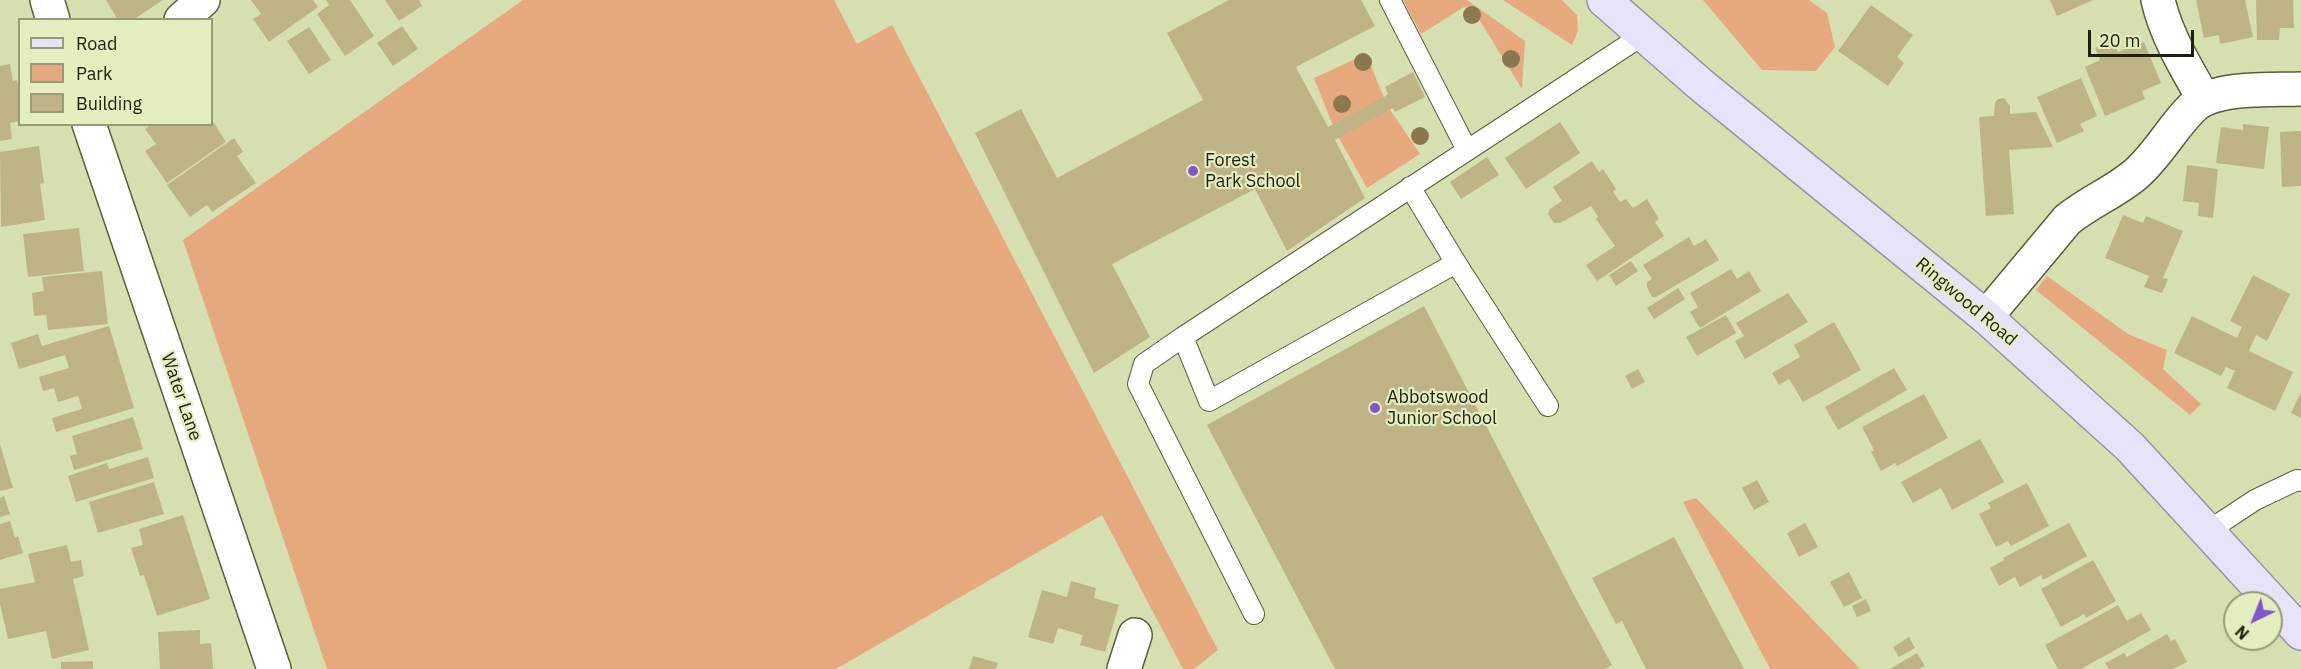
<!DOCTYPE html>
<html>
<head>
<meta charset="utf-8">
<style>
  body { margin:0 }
  #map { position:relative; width:2301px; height:669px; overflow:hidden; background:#d6dfb0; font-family:"IBM Plex Sans",sans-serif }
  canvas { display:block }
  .legend { position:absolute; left:18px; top:18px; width:195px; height:108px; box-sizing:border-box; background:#e3edbd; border:2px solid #949b77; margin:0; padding:8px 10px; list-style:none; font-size:18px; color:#1d200e }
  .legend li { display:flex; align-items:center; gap:12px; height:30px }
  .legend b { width:30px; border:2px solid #949b77 }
  .north { position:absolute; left:2223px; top:591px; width:60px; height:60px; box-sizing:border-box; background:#e3edbd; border:2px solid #949b77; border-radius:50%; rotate:223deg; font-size:16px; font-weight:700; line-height:24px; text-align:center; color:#1d200e }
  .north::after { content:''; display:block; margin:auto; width:21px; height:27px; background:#8155ce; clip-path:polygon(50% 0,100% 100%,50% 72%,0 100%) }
  .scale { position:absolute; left:2088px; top:30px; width:106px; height:27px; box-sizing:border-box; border:3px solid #1d200e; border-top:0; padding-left:8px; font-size:18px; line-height:21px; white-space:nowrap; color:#1d200e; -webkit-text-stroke:4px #e3edbd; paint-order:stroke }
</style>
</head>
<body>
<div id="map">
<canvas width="2301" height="669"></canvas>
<ul class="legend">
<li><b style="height:8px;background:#e8e2f9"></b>Road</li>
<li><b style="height:16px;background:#e6a97d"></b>Park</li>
<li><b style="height:16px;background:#beb385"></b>Building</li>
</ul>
<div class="north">N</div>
<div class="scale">20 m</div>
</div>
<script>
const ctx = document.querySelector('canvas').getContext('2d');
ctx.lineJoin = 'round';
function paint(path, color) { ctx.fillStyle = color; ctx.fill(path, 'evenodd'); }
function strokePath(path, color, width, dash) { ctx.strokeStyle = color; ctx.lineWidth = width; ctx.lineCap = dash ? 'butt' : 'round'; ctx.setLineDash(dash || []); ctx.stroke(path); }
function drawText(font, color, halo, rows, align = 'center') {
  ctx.font = font + ' "IBM Plex Sans",sans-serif'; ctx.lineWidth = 4.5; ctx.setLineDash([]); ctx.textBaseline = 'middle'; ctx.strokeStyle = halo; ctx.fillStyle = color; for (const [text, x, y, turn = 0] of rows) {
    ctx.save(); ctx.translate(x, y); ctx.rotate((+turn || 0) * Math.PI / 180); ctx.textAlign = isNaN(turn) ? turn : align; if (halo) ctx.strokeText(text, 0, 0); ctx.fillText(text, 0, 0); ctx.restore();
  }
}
const green = new Path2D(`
  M523,0H834L857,44L892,25L1218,650L1194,669H1183L1102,515L836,669H327L183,240Z
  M1403,0H1467L1525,41L1522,89L1472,8L1464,7L1421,34Z
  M1503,0H1562L1577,15L1578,31L1572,45Z
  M1703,0H1809L1827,13L1835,47L1816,71L1762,70Z
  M1366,54L1387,105L1420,154L1367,188L1335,131L1314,78Z
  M2047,276L2128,334L2167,350L2163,369L2201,404L2190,415L2036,290Z
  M1696,498L1860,669H1770L1683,502Z`);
const building = new Path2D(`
  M106,0H163L133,20H118Z
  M251,0H313L318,7L269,42L253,19L261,14Z
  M326,0H350L374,36L345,56L317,14L329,5Z
  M385,0H419L422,6L399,21Z
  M1229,0H1361L1375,26L1296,67L1328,127L1384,97L1388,94L1385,87L1413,72L1425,97L1395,112L1393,108L1335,140L1365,198L1287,251L1255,189L1112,264L1150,337L1094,373L975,133L1021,109L1057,178L1203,100L1167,33Z
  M2050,0H2093L2057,16Z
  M2196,0H2245L2253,37L2220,44L2219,35L2204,38Z
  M2256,0H2293L2294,28H2280L2279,40H2257Z
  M1871,5L1913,35L1897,57L1904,63L1888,86L1838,51Z
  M402,26L418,49L393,66L377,43Z
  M309,27L331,60L309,74L287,41Z
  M2113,40L2118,52L2144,42L2161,83L2142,91L2145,99L2105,116L2085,67L2100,60L2095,48Z
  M10,64L13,81L17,80L20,93V121L10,123L12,139L0,141V66Z
  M2081,78L2097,116L2080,124L2084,131L2057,143L2037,97Z
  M2004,98L2010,106V114L2036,112L2053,147L2009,150L2014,214L1986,216L1979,117L1994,116L1995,102L1998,99Z
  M212,120L226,142L167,183L145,151L156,144L145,129L152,124H212Z
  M1560,122L1580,153L1526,189L1505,158Z
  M2243,124L2269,127L2264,169L2216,163L2221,127L2243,130Z
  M2301,131V186L2282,187L2280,132Z
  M234,138L243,152L237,156L256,183L212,212L207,205L190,217L167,185Z
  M39,146L44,183L40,184L45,220L1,227L0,152Z
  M1487,157L1499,175L1461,199L1450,182Z
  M1592,161L1599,172L1603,169L1616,189L1613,192L1620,202L1626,199L1633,208L1647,199L1659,219L1655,222L1664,236L1597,281L1586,265L1615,246L1596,219L1598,217L1591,206L1560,223H1554L1548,214L1550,209L1562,201L1553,187Z
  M2187,165L2218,169L2213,218L2198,216L2199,203L2183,201Z
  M2123,215L2143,223L2146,216L2183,231L2163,278L2168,279L2162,293L2144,287L2149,276L2105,258Z
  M79,228L84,271L28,277L23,234Z
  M1689,237L1694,246L1706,239L1719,260L1656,297H1652L1647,287V282L1652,279L1643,265Z
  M1631,261L1638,271L1616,286L1609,275Z
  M1731,269L1737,279L1749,271L1761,291L1700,328L1690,312L1698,307L1690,293Z
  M102,271L108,324L48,330L46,315L34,316L32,293L44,291L42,277Z
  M2253,275L2290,294L2267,341L2256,335L2249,351L2293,372L2275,411L2227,388L2235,371L2226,367L2221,376L2174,353L2192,316L2237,338L2242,327L2230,321Z
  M1678,288L1685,299L1654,319L1647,308Z
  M1788,293L1808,322L1745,359L1735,341L1744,336L1736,323Z
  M1424,306L1574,595L1612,665L1605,669H1335L1207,425Z
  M1726,315L1736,333L1697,356L1686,337Z
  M1834,322L1861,370L1803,402L1789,379L1779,385L1772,373L1800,357L1794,345Z
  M109,326L134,408L56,432L52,418L82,409L80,402L78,396L58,402L54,388L43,391L39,377L69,368L65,355L19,369L11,343L38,334L42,346Z
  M1894,368L1907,390L1838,430L1825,407Z
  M1638,369L1645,382L1632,389L1625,376Z
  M2301,392V418L2291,413Z
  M1924,394L1948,438L1897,466L1895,463L1881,471L1871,452L1874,450L1862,427Z
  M133,417L143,449L74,470L70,456L77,454L72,436Z
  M1980,439L2004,482L1952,510L1941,488L1913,503L1901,482Z
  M0,444L13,488L0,491Z
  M148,457L154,478L76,502L68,476L107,463L109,469Z
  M1757,480L1769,502L1754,510L1742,488Z
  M154,482L164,514L98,533L89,502Z
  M2027,483L2049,526L2011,546L2008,541L1996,547L1979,514L1991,508L1988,503Z
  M4,496L10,514L0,517V498Z
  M183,515L210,599L157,616L144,575L140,576L131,548L143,545L139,529Z
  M10,521L15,538L18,536L23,553L0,560V524Z
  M1805,523L1818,547L1799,557L1787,533Z
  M2069,523L2087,556L2043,580L2041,575L2020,587L2015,577L1999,586L1990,568L2004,560L2003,558Z
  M1674,537L1744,669H1646L1622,621L1616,624L1592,578Z
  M67,545L71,562L81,560L84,576L73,579L89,650L52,659L46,631L8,639L0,604V589L35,582L28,554Z
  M2093,560L2116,601L2086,618L2084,614L2061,627L2041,589Z
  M1849,572L1862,598L1844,607L1830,582Z
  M1071,581L1096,588L1094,598L1119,605L1105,652L1080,645L1083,635L1058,628L1053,644L1028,637L1042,590L1067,597Z
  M1866,599L1871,611L1857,617L1852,606Z
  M2118,605L2127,621L2141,613L2151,630L2081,669H2058L2045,645Z
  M200,630V644L211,643L213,669H160L158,632Z
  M2167,634L2171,641L2175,639L2187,662L2173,669H2109L2105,663L2124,653L2127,657Z
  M1909,637L1915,648L1899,657L1893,647Z
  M1917,653L1925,666L1919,669H1890Z
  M973,656L998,663L996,669H969Z
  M93,661V669H61V662Z`);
const service = new Path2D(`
  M1390,0L1467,150
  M1410,187L1456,263L1548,406
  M1456,263L1209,401L1183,337L1643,35
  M1183,337L1144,364L1138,384L1254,614
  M2208,531L2255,500L2297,480L2301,481`);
const minor = new Path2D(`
  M2158,0C2166,35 2186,68 2204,99
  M181,20L203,0
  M1986,317L2067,220C2089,202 2115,192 2136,174C2159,154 2172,127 2193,107C2215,86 2272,90 2301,89
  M1124,669L1135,635`);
const tertiary = new Path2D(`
  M47,0L53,20
  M89,124L274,669`);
const primary = new Path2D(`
  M1604,0L1700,84L1986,317L2130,447L2301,633`);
const trees = [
  [1472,15],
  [1511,59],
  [1363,62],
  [1342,104],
  [1420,136]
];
const markers = [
  [1193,171,6,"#8155ce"],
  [1375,408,6,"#8155ce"]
];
const poiNames = [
  ["Forest",1205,161],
  ["Park School",1205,182],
  ["Abbotswood",1387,398],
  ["Junior School",1387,419]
];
const streetNames = [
  ["Ringwood Road",1966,302,40],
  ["Water Lane",181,397,71]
];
paint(green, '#e6a97d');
paint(building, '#beb385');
strokePath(service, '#596035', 22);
strokePath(minor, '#596035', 36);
strokePath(tertiary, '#596035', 36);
strokePath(primary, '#9791a4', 36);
strokePath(service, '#fff', 20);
strokePath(minor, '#fff', 33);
strokePath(tertiary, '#fff', 33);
strokePath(primary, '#e8e2f9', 33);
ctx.fillStyle = '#8b784f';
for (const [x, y] of trees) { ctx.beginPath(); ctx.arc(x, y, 9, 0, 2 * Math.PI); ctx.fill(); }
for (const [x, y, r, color] of markers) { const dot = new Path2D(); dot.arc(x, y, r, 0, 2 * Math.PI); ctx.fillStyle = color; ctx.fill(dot); strokePath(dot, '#e3edbd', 2); }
drawText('18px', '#1d200e', '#e3edbd', poiNames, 'left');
drawText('18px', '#1d200e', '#e3edbd', streetNames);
</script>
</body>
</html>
